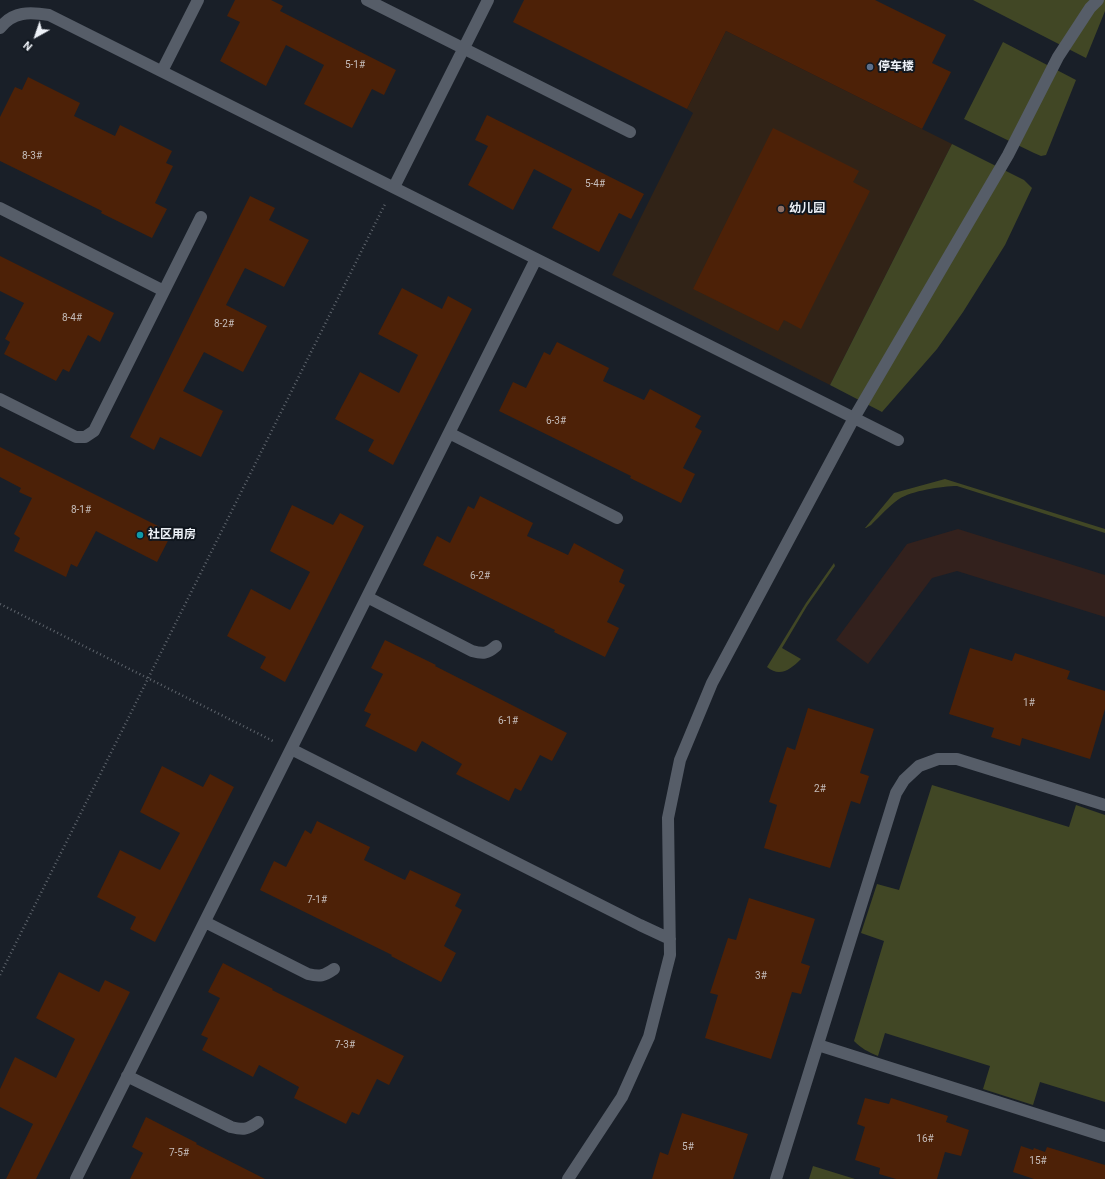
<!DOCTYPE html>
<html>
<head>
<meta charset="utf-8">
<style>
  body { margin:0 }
  #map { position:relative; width:1105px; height:1179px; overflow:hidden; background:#191f28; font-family:Roboto,sans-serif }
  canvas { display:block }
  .north { position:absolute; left:16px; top:16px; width:40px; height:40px; -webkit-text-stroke:3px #10161e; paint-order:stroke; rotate:220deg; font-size:11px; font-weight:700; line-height:16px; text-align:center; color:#edf1f7 }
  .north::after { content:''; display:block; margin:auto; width:14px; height:18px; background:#edf1f7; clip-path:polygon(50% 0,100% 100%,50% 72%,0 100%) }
</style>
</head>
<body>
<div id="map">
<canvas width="1105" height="1179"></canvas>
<div class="north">N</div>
</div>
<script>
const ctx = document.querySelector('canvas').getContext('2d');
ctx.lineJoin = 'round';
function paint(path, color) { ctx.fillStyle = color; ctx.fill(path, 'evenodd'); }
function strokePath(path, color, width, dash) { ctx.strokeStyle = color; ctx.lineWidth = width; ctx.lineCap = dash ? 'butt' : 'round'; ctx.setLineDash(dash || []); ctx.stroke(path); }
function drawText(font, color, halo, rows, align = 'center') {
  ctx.font = font + ' Roboto,"Noto Sans SC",sans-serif'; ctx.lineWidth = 4; ctx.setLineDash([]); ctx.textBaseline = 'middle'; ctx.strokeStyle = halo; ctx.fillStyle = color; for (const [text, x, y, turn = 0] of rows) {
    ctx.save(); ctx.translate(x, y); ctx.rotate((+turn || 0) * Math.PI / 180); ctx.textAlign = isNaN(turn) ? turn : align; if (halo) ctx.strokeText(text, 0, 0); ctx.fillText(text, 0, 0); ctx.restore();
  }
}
const commercial = new Path2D(`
  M958,529L1105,575V617L957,571L932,578L868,664L836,640L907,544Z`);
const education = new Path2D(`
  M726,31L952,144L830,385L612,275L693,113L687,109Z`);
const green = new Path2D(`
  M973,0H1105V11L1086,58Z
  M1003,42L1076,80L1046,155L1041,156L1034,153L964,119Z
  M952,144L1024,180L1032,188L1005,245L963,312L937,349L882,412L830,385Z
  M945,479L1105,529V533L957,486C942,486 911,491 899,499C889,506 880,516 871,525L866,528H865L894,493Z
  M834,563L835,566L807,606L782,648L801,659C791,669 780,678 767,667L806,603Z
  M932,785L1069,827L1076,805L1105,815V1102L1040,1082L1033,1105L983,1089L990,1066L885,1033L878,1056C868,1052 861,1048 854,1041L884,941L861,933L877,884L899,890Z
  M813,1166L855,1179H809Z`);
const building = new Path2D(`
  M235,0H271L283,6L280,11L396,70L384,95L372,89L352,128L304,104L324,65L286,45L266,86L220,61L240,22L227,16Z
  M524,0H875L946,35L932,63L951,72L922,129L726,31L687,109L513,22Z
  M28,77L80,103L74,116L115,136L120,125L172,151L166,163L173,166L155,203L167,209L152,238L101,213L102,211L0,161V117L15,87L22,90Z
  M487,115L644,194L631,219L619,213L599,252L552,228L572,189L534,169L513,210L468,185L488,146L475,140Z
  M773,128L859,171L853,182L870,191L801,329L784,320L778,331L693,289Z
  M250,196L275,208L269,220L309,240L284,287L245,268L226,305L267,326L243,372L204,352L183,391L223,411L201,457L160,437L154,450L130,437Z
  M0,256L114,313L100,342L88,335L69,372L63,369L56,381L4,354L10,342L5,339L24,303L0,291Z
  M402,288L442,309L448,296L472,309L393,465L368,451L374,440L335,419L360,372L399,393L418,355L378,334Z
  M557,342L609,368L603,381L644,400L650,389L701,416L695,427L702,431L683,468L695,474L681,503L630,478L631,476L499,411L513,382L526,388L544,352L550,355Z
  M0,447L172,533L157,562L96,531L77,567L71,564L66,577L14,551L20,538L14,534L32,498L19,492L21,488L0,477Z
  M480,496L533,523L527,536L568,555L574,543L624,570L619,582L625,585L607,622L619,628L605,657L554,632L555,630L423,565L437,536L450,543L468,506L474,509Z
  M292,505L333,525L340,513L364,526L285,682L260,668L266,657L227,636L251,589L290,610L310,572L270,551Z
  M385,640L436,665L435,666L567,733L552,761L540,755L521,791L515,788L509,801L456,774L462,764L422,741L416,752L365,726L371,714L364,711L383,674L371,668Z
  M970,648L1012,661L1015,653L1070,671L1067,679L1105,691V709L1090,759L1022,738L1020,746L991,737L994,728L949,714Z
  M808,708L874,729L860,773L869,776L860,804L851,801L830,868L764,848L777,805L769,802L787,747L795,750Z
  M162,766L203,787L210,774L234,787L155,942L130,929L136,917L97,897L120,850L160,870L180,833L140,812Z
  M317,821L370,847L364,860L405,880L410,870L461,894L455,906L462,910L444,946L456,953L441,982L391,956L392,955L260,890L274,861L286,867L305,830L311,834Z
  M749,898L815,919L801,963L810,966L801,994L792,992L771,1059L705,1038L718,995L710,993L728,938L736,940Z
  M223,963L273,989L272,990L404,1056L389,1085L377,1079L359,1115L352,1112L346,1124L294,1098L299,1087L259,1065L253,1077L202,1050L208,1038L201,1035L220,998L208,992Z
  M59,972L99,992L105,980L130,992L36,1179H6L33,1124L0,1107V1089L15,1057L56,1078L75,1039L36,1018Z
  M865,1098L889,1104L891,1098L948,1116L946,1122L969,1130L961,1156L945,1152L937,1179H896L879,1174L880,1168L855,1160L865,1127L857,1124Z
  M682,1113L748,1134L733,1179H652L660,1152L668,1155Z
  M146,1117L197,1143L196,1144L265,1179H130L143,1153L132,1147Z
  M1021,1146L1033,1150L1034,1148L1045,1152L1047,1147L1105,1165V1179H1034L1013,1172Z`);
const path = new Path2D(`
  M0,604L273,741
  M0,975L385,204`);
const minor = new Path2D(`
  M367,0L630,132
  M0,28C13,11 30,12 49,15L898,440
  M162,71L198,0
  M394,187L488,0
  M0,208L164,291
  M0,399L76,437H85L94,431L201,217
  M449,433L617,518
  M367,597L472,651C483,654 487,654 496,646
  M291,749L640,925L670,939
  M205,922L308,974C320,977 324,976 334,969
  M818,1045L1105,1136
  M127,1076L231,1127C243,1130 247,1130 258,1122
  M76,1179L536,259
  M568,1179L622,1097L649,1037L670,955L668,818L680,760L712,683L854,418L1008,155L1058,57L1090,8L1098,0
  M776,1179L896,793L904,780L919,766L938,759H957L1105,805`);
const markers = [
  [870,67,4,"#5c6f8a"],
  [781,209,4,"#8d6e63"],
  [140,535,4,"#0f9aa8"]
];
const numberNames = [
  ["5-1#",355,65],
  ["8-3#",32,156],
  ["5-4#",595,184],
  ["8-4#",72,318],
  ["8-2#",224,324],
  ["6-3#",556,421],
  ["8-1#",81,510],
  ["6-2#",480,576],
  ["1#",1029,703],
  ["6-1#",508,721],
  ["2#",820,789],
  ["7-1#",317,900],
  ["3#",761,976],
  ["7-3#",345,1045],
  ["16#",925,1139],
  ["5#",688,1147],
  ["7-5#",179,1153],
  ["15#",1038,1161]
];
const poiNames = [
  ["停车楼",878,67],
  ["幼儿园",789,209],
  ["社区用房",148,535]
];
paint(commercial, '#33211d');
paint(education, '#312317');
paint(green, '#414725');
paint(building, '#4d2107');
strokePath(path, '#5f656d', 2.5, [1, 3]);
strokePath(minor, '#565d68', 12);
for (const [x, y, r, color] of markers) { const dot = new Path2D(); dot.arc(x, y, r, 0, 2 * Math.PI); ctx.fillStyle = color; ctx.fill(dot); strokePath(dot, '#10161e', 1.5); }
drawText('10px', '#c5bdbb', null, numberNames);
drawText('bold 12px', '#edf1f7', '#10161e', poiNames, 'left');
</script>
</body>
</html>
